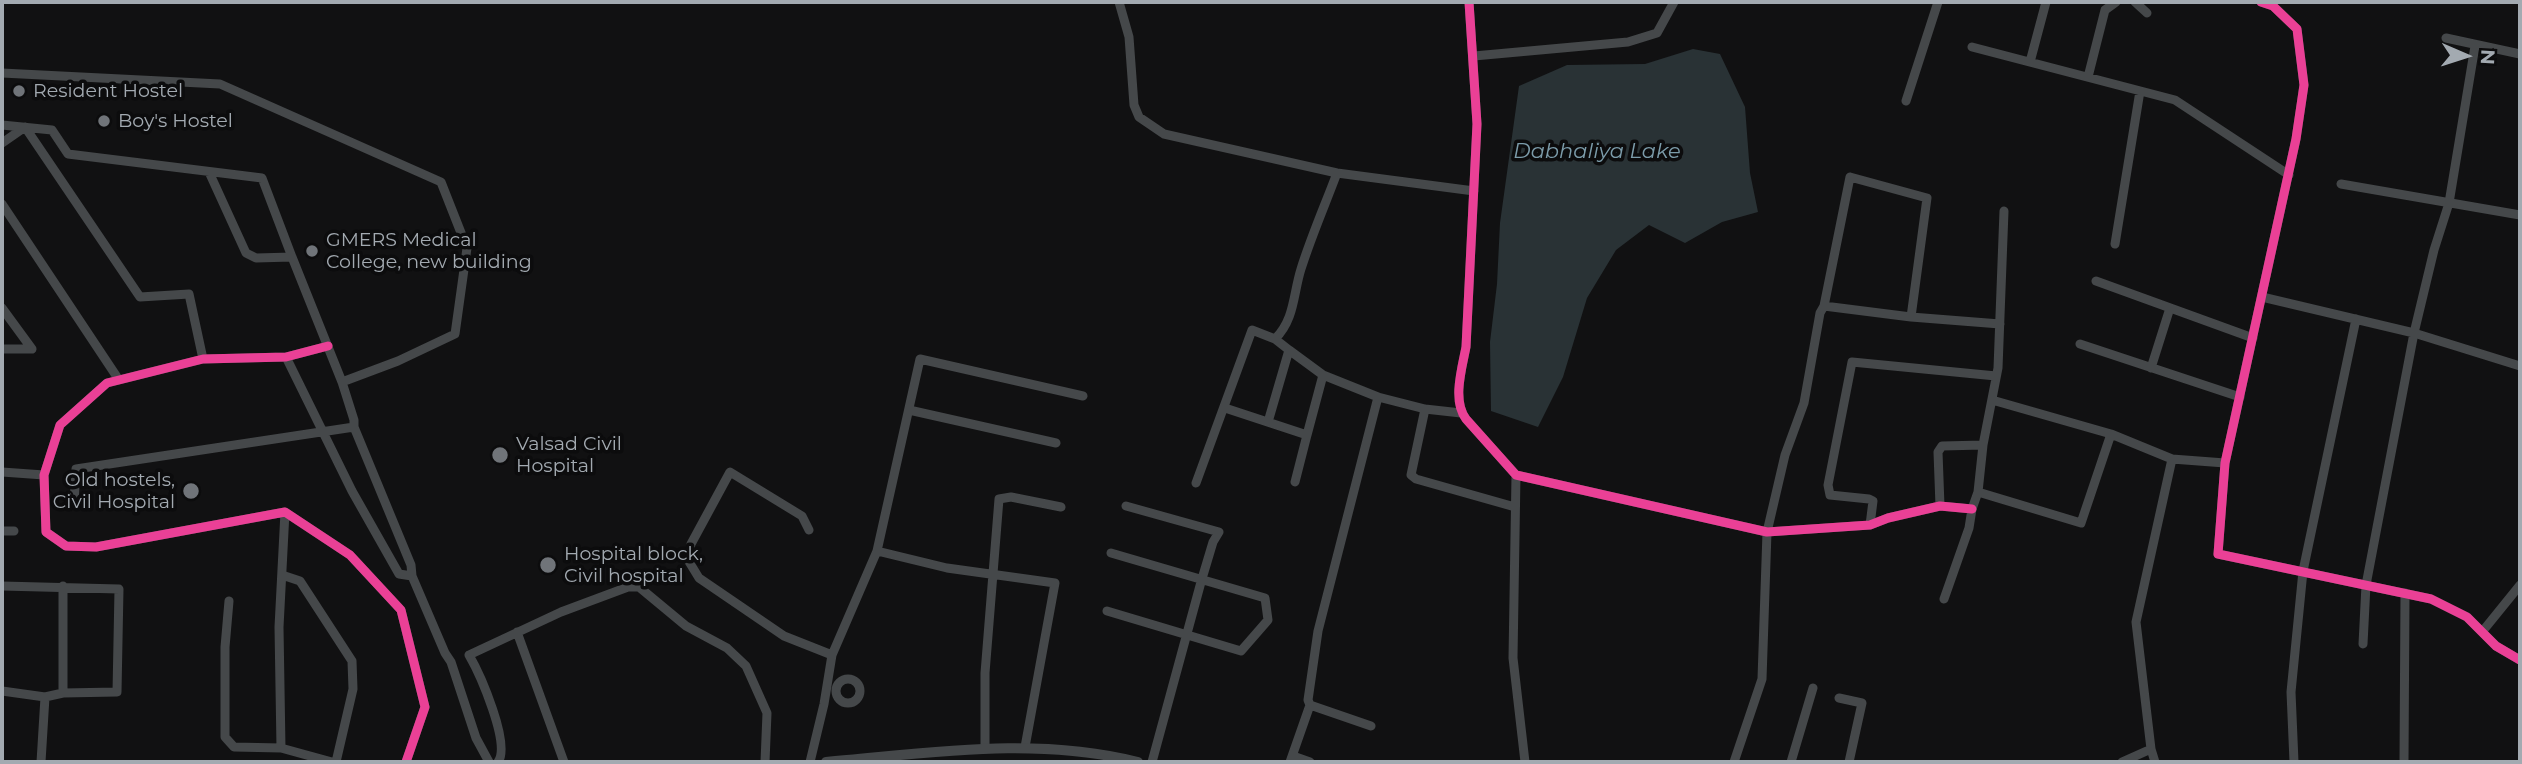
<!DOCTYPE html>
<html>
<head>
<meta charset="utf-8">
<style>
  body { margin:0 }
  #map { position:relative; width:2522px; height:764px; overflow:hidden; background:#111112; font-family:Montserrat,sans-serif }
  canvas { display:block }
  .frame { position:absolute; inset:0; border:4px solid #a3aab1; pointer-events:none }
  .north { position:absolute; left:2431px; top:21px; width:70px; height:70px; -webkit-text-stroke:5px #0c0c0d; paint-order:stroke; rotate:93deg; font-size:19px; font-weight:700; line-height:28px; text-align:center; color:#a3aab1 }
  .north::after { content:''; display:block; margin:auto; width:24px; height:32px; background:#a3aab1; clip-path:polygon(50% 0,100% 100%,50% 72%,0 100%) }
</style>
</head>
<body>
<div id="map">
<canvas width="2522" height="764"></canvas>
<div class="frame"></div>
<div class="north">N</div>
</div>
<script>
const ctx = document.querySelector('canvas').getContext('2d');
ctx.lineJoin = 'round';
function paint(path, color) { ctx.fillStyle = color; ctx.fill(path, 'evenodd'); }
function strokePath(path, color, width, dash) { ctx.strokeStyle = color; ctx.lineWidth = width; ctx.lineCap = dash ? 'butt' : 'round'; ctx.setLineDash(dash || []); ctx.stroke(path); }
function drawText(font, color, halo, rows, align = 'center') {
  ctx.font = font + ' Montserrat,sans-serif'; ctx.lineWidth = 7; ctx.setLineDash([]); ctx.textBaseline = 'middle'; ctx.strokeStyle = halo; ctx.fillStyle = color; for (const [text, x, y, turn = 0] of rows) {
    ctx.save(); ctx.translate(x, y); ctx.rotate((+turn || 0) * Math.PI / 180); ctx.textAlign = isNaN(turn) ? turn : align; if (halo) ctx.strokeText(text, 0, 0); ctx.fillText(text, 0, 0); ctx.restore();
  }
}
const water = new Path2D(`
  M1693,49L1720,54L1745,107L1750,173L1758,212L1722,222L1685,243L1649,225L1616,250L1587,298L1563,377L1538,427L1491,411L1490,342L1497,284L1500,223L1519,86L1567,65L1645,64Z`);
const minor = new Path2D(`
  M1119,2L1129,37L1134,105L1139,117L1164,134L1337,173L1474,191
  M1469,2L1477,124L1466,347C1462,368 1452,401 1466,419L1516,475L1767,532L1870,525L1888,518L1940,506L1972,509
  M2135,2L2147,13
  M2261,2L2273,6L2297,29L2304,85L2296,139L2225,463L2218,554L2431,599L2467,617L2496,646L2520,660
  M2446,38L2520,54
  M1972,47L2175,100L2289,175
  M1474,56L1628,42L1657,33L1674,2
  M2030,62L2046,2
  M2,73L220,84L441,182L467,248L455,334L398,361L342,382
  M2088,77L2105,10L2116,2
  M1906,101L1938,2
  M2,125L52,130L68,154L262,178L292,257
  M2,143L25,127L140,297L189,294L203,359
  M209,172L246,253L256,258L292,257L342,382L354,420V427L411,565L412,576L445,653L451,662L476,738L489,762
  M2341,184L2520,215
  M2,204L119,380
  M2115,244L2140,91
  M2096,281L2253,338
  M2262,297L2414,333L2520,366
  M1824,306L1911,317L2000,324
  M2,308L32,349H2
  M2080,344L2240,397
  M328,346L286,357L203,359L107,383L60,425L44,475L46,532L66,546L96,547L285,512L350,555L401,610L425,707L406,762
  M1289,350L1323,375
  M286,357L352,491L399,574L412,576
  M2151,368L2170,308
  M1378,397L1425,409L1461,413
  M1992,400L2111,434L2172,459L2225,463
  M1225,408L1307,435L1295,482
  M1425,409L1411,475L1416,479L1515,507
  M909,410L1056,443
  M1268,422L1289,350L1275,339
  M2,472L44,475
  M1516,475L1513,658L1525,762
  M1196,483L1252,330L1275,339C1295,319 1293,294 1301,269C1311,237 1325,205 1337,173
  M1978,492L2081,523L2111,434
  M74,503L76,469L354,427
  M1126,506L1219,532L1213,542L1201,582L1152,762
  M1940,506L1938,452L1942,446L1983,445
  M1870,525L1873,501L1869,499L1830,495L1828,485L1852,362L1996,376
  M809,530L802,516L730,472L691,544L688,560L699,578L784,636L832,655
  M2,531H14
  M877,551L947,568L1055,583L1025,747
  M282,575L300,581L352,661L353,689L336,762
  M2,586L119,589L117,692L63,693L45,697L2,691
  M1944,599L1969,528L1972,509L1978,492L1983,445L1998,368L2004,211
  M229,601L225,647V737L234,747L281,748L332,762
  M1107,611L1241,651L1268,620L1265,598L1111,553
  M517,632L564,762
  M2482,632L2520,585
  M2363,644L2366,585L2414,333L2434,250L2449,203L2475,46
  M836 691a12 12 0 1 1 24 0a12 12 0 1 1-24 0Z
  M63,693V586
  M1839,698L1862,703L1849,762
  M1310,705L1371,726
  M281,748L279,627L285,512
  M985,749V673L999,499L1011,497L1061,507
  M1293,756L1310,762
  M41,762L45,697
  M498,762C511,744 480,674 469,655L561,612L628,587H639L686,626L727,648L746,666L767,713L765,762
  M810,762L824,704L832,655L877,551L920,359L1083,396
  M1290,762L1310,705L1308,700L1318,631L1378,397L1323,375L1307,435
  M1734,762L1762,679L1767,532L1785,455L1804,403L1820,313L1824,306L1850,177L1927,198L1911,317
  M1791,762L1813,688
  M2122,762L2151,749
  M2155,762L2151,749L2136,622L2172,459
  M2294,762L2291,692L2303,571L2356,319
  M2404,762L2405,593`);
const tertiary = new Path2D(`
  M826,762C931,753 1035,736 1138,762`);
const cycleway = new Path2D(`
  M1469,2L1477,124L1466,347C1462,368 1452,401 1466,419L1516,475L1767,532L1870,525L1888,518L1940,506L1972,509
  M2261,2L2273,6L2297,29L2304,85L2296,139L2225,463L2218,554L2431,599L2467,617L2496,646L2520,660
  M328,346L286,357L203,359L107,383L60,425L44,475L46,532L66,546L96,547L285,512L350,555L401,610L425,707L406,762`);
const markers = [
  [19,91,7,"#707479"],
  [104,121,7,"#707479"],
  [312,251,7,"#707479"],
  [500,455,9,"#707479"],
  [191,491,9,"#707479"],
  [548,565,9,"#707479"]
];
const poiNames = [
  ["Resident Hostel",33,91],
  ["Boy's Hostel",118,121],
  ["GMERS Medical",326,240],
  ["College, new building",326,262],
  ["Valsad Civil",516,444],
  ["Hospital",516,466],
  ["Old hostels,",175,480,"right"],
  ["Civil Hospital",175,502,"right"],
  ["Hospital block,",564,554],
  ["Civil hospital",564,576]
];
const waterNames = [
  ["Dabhaliya Lake",1597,152]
];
paint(water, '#293235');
strokePath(minor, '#45484a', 9);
strokePath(tertiary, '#45484a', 10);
strokePath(cycleway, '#ea4096', 9);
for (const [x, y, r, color] of markers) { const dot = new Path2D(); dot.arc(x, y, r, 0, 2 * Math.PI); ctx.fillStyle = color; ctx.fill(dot); strokePath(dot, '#0c0c0d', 2.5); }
drawText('19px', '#a3aab1', '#0c0c0d', poiNames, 'left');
drawText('italic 21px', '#7c9caa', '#0c0c0d', waterNames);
</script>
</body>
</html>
